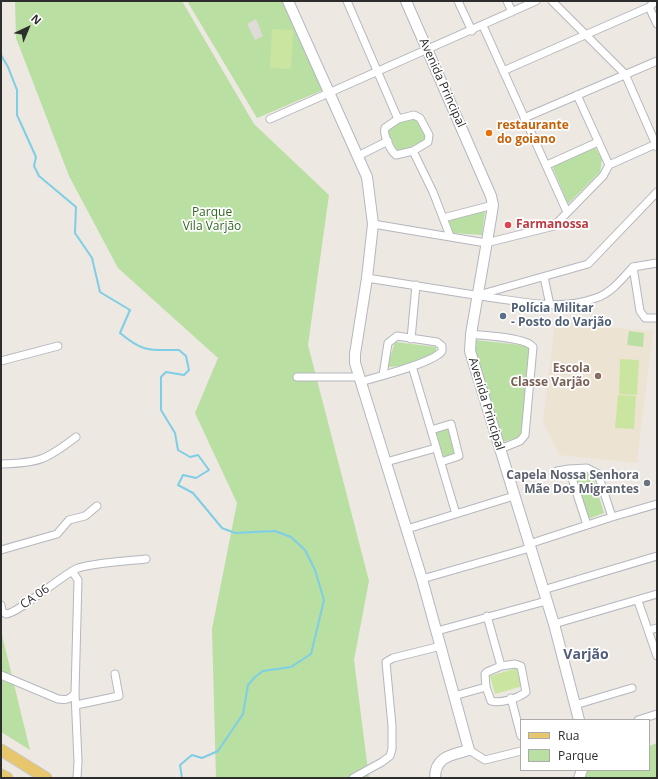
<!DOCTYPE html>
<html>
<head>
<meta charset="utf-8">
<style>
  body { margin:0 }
  #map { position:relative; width:658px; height:779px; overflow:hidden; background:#ede8e1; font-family:"Open Sans",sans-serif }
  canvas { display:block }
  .frame { position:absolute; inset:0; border:2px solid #2d2d2d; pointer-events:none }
  .legend { position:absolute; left:520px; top:719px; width:130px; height:52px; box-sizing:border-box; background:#fff; border:1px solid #ababab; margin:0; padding:5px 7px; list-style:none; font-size:12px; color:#2d2d2d }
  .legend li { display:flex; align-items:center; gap:8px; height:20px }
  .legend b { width:20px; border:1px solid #ababab }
  .north { position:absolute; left:8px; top:8px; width:40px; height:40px; -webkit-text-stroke:3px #fff; paint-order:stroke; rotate:44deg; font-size:11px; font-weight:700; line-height:16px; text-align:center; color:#2d2d2d }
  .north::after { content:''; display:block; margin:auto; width:14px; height:18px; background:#2d2d2d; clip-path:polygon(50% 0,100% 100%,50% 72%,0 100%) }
</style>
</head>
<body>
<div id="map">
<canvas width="658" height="779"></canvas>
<div class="frame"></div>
<ul class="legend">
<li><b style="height:5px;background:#e7c66d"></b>Rua</li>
<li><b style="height:11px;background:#b9dfa2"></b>Parque</li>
</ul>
<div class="north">N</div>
</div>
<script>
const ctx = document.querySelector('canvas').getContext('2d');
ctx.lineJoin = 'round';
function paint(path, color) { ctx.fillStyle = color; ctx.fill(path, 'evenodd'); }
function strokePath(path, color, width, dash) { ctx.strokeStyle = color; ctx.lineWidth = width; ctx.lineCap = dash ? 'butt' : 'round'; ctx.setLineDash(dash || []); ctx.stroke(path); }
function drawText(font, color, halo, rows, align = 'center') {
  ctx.font = font + ' "Open Sans",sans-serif'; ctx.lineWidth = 3.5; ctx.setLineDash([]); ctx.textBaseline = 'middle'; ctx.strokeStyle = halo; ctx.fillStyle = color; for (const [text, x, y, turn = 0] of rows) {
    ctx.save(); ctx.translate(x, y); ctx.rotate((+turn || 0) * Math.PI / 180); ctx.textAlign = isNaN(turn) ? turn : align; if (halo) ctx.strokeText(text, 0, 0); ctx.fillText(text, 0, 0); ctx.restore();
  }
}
const education = new Path2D(`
  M555,322L653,331L637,463L559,455L543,421Z`);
const green = new Path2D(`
  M15,1H182L254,124L329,195L308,345L369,581L354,660L369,778H216L212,629L237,503L195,413L218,358L118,268L69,176L16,38Z
  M187,1H282L323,90L257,118Z
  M416,115L427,139L398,153L386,128Z
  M595,147L602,159L600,172L568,204L552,166Z
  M481,209L485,211L482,235L453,233L449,221Z
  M629,331L644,333L643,347L627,345Z
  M476,340L530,346L522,434L516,438L503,442L475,353L474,346Z
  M395,342L436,347V355L400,366L387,367Z
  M450,428L458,454L444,458L436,432Z
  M574,474H592L604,513L588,519Z
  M1,631L30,750L1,732Z
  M657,743V778H585L587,770H649V746Z`);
const pitch = new Path2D(`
  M272,29L293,30L291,69L270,68Z
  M620,359L639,360L637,395L619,394Z
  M618,395L636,396L634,429L615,428Z
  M517,668L523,686L495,694L490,676Z`);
const plaza = new Path2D(`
  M256,19L263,36L255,40L247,24Z`);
const stream = new Path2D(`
  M1,55L8,67L17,90V115L36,157L34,166L39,176L76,207L75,233L92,258L100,292L130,310L120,333C144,353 150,350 179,350L186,356L189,370L184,375L166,372L161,377V410L175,433L178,450L190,457L198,455L209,470L196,478L183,475L178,485L193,493L222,528L235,533L275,531L291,537L305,550L315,570L324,600L311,654L291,667L263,671L255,677L248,685L243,714L218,751L202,758L192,755L180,765L182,778`);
const street = new Path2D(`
  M347,1L398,119
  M458,1L472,31
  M507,1L512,12
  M552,1L625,74L657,147
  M649,7L657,24
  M483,26L567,212
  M503,71L649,7L656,1
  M577,95L609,165
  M414,115L420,118L429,135L428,142L413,151L396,155C390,150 383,135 385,128L398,119Z
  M524,118L657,61
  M270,119L536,1
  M413,151L433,192L450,236
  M358,156L388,141
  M547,165L598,142
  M609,165L656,144
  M443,218L493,205
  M373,224L486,243L554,226L603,176L609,165
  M633,267L640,311L645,318H657
  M633,267L657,263
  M544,277L550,305
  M367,278C407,284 447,291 487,297C524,302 560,311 596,298C611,293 622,279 633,267
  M482,294L588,264L657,192
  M471,334C484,336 526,337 533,347L525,435L520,441L500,449
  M411,339L416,285
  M1,361L58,346
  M412,366L456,514
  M297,377H358
  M360,382C376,377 434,363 442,351V346L437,342L397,336L388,343L383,375
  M431,430L451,424L459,456L441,462
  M386,462L436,448
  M1,464C39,463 46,460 76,437
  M569,469L587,468L598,474L612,517
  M557,471L569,469L587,525
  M407,529L514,496
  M529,544L612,517L657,504
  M1,550L57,534L69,520L85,516L97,506
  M72,571L78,580L75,693L78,761L77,778
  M422,579L530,548
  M543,590L657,556
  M638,601L657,656
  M1,605L2,611L6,614C17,614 61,576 76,569C89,563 130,561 146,559
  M487,616L501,666
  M554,624L657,594
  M649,630L657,628
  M437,631L546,601
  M515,664L521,666L526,692C519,698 500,704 491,701L486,687L485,674L487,672L501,666Z
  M1,675L58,699C66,700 70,700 75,693
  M454,696L486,687
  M511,698L521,736
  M76,705L119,696L115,674
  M575,705L632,688
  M638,720L657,714
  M469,750L485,760L521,751
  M353,778L382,762L390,756L392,749V726L386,662L393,658L441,646`);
const secondary = new Path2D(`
  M288,1L367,177L373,224L367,278L355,354V363L422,579L469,750C452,755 435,756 435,778
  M406,1L491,196L493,205L491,218L471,334L470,351L554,624L579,720
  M579,778L582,770`);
const primary = new Path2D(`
  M1,750L46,778
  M1,775L7,778`);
const markers = [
  [489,133,4,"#e8710a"],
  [508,225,4,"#e0444e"],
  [503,316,4,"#5c6f8a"],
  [598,376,4,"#8d6e63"],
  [647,483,4,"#6b7280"]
];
const streetNames = [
  ["Avenida Principal",442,83,66],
  ["Avenida Principal",486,404,73],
  ["CA 06",35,597,-35]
];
const foodNames = [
  ["restaurante",497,126],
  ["do goiano",497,140]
];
const parkNames = [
  ["Parque",212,213],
  ["Vila Varjão",212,227]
];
const healthNames = [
  ["Farmanossa",516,225]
];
const serviceNames = [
  ["Polícia Militar",511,309],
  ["- Posto do Varjão",511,323]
];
const educationNames = [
  ["Escola",590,369],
  ["Classe Varjão",590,383]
];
const worshipNames = [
  ["Capela Nossa Senhora",639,476],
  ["Mãe Dos Migrantes",639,490]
];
const quarterNames = [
  ["Varjão",586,655]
];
paint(education, '#ede3d2');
paint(green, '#b9dfa2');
paint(pitch, '#cae59f');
paint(plaza, '#dedbd8');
strokePath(stream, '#7dcee6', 2);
strokePath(street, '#b4b7bf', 9);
strokePath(secondary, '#b4b7bf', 12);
strokePath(primary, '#c8c8c8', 13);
strokePath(street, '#fff', 7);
strokePath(secondary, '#fff', 10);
strokePath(primary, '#e7c66d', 11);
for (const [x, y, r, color] of markers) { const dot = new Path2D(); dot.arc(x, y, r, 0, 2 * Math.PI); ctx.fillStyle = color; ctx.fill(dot); strokePath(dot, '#fff', 1.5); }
drawText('12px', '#2d2d2d', '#fff', streetNames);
drawText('bold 12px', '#c56008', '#fff', foodNames, 'left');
drawText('12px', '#326721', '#fff', parkNames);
drawText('bold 12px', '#be3a42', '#fff', healthNames, 'left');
drawText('bold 12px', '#4e5e75', '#fff', serviceNames, 'left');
drawText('bold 12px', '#785e54', '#fff', educationNames, 'right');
drawText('bold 12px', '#5b616d', '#fff', worshipNames, 'right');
drawText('bold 14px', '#505a7b', '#fff', quarterNames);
</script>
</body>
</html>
